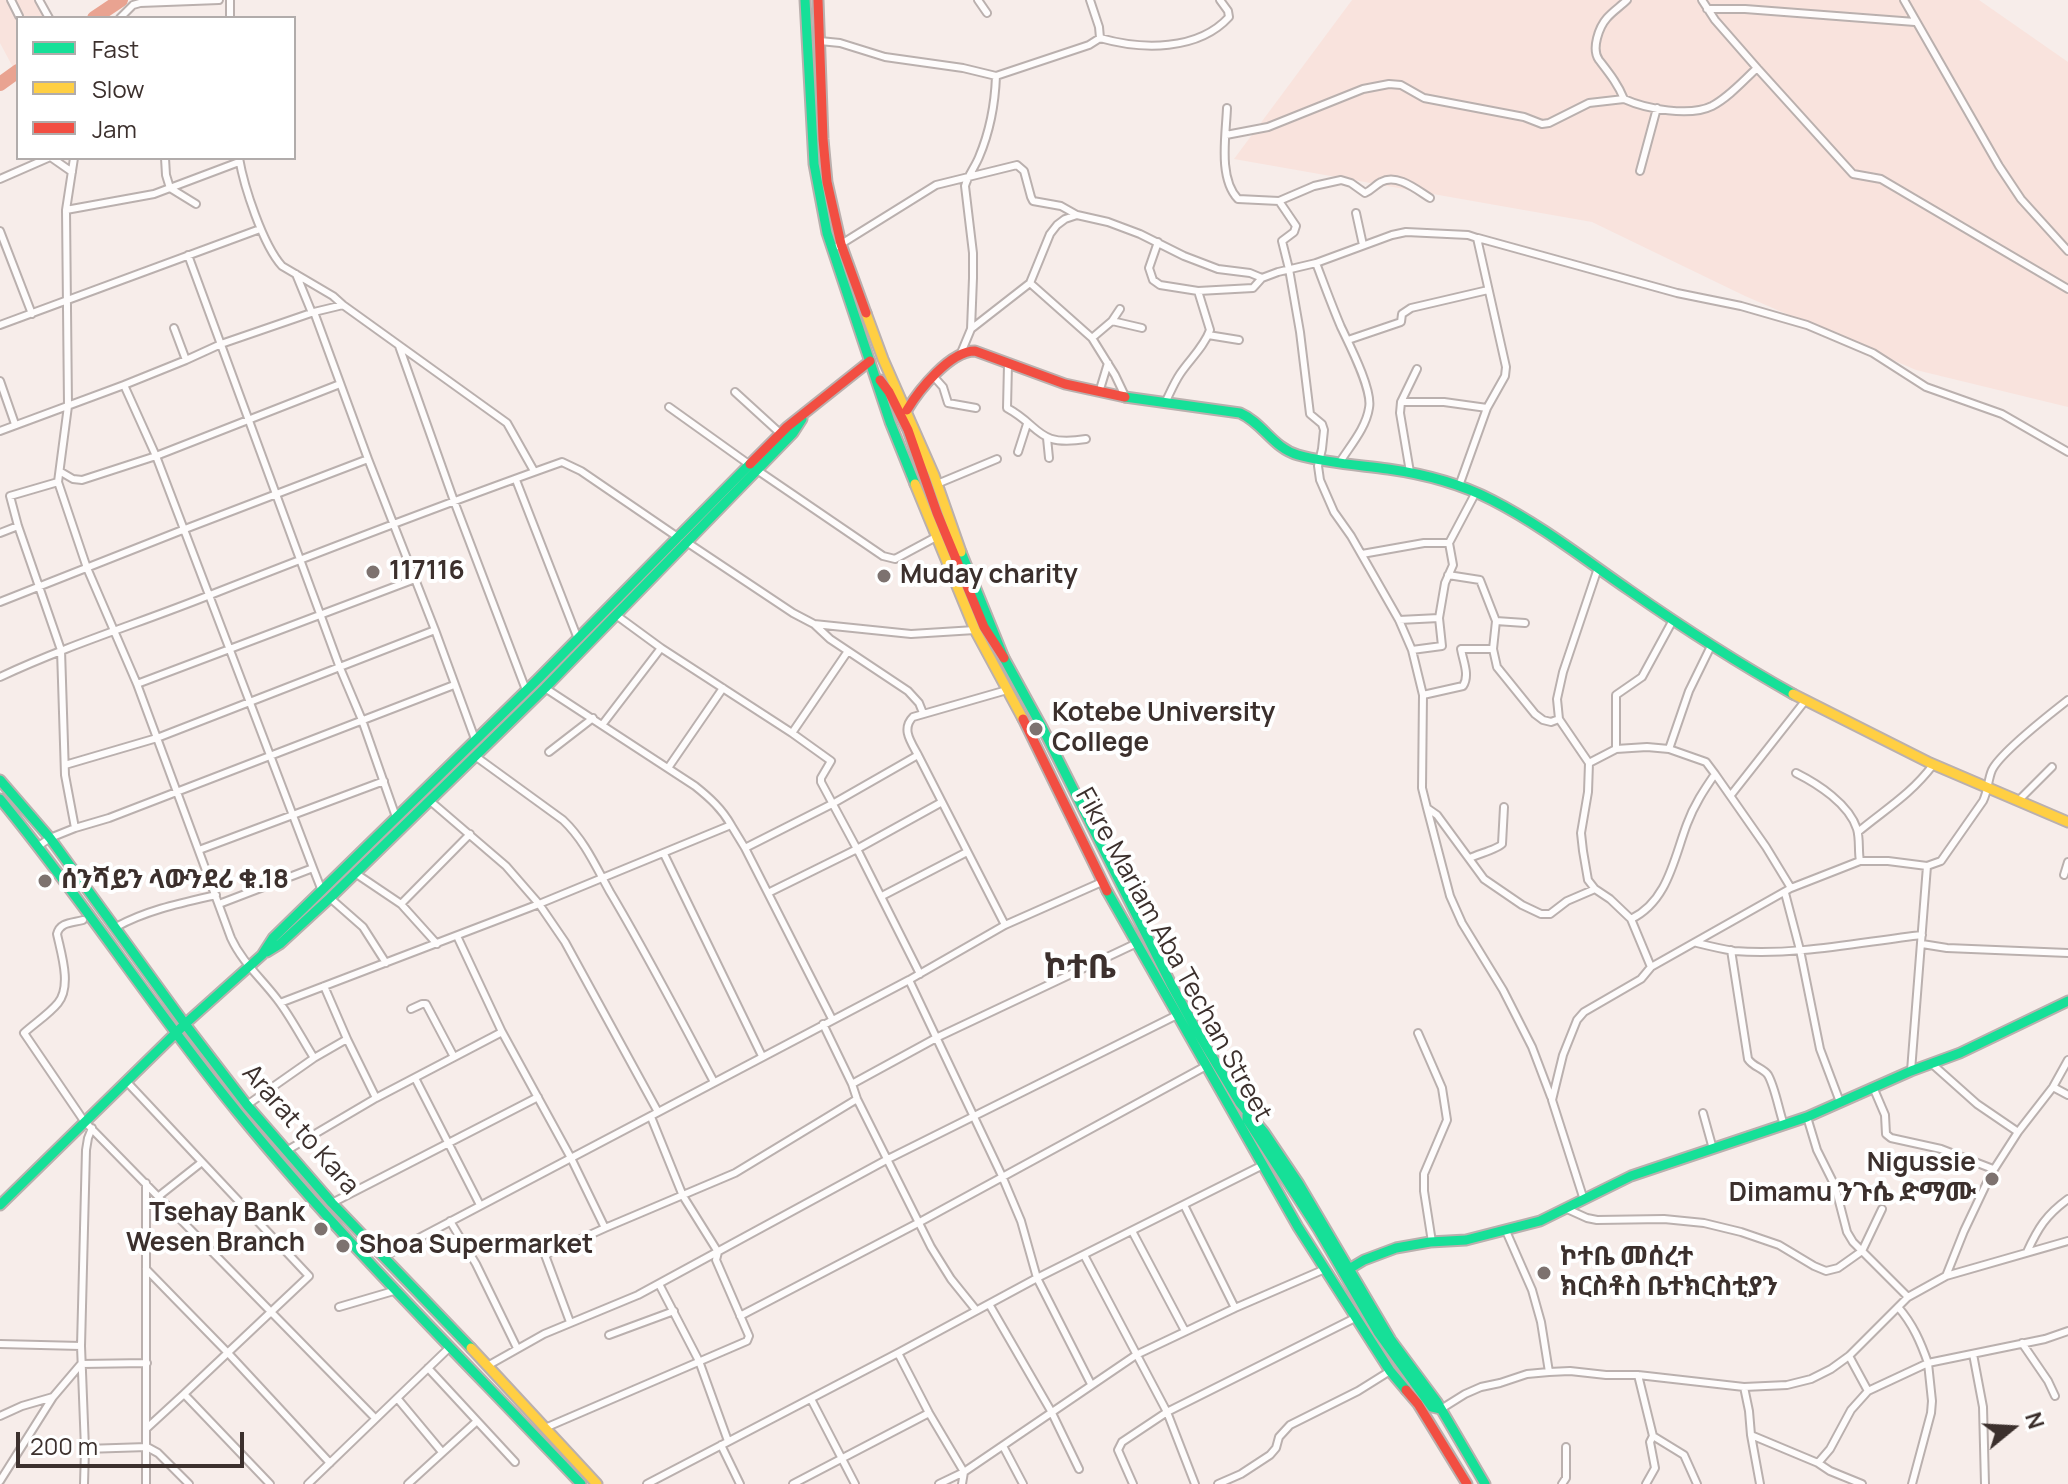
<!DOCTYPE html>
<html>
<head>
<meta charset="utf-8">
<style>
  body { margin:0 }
  #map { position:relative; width:2068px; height:1484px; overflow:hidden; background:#f7edea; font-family:Manrope,sans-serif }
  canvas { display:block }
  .legend { position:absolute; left:16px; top:16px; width:280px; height:144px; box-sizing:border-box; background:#fff; border:2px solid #b1acab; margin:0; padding:10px 14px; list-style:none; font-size:24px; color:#3c302d }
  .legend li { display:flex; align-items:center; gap:16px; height:40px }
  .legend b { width:40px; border:2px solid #b1acab }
  .north { position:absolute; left:1972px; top:1388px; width:80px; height:80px; -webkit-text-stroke:6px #fff; paint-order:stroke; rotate:72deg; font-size:22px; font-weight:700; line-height:32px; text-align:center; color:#3c302d }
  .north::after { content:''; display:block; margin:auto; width:28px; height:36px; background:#3c302d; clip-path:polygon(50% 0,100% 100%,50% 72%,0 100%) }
  .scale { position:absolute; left:16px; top:1432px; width:228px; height:36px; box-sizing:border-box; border:4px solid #3c302d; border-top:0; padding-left:10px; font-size:24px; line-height:28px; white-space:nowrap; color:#3c302d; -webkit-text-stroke:6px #fff; paint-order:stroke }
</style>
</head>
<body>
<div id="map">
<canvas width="2068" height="1484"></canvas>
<ul class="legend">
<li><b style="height:10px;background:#16e098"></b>Fast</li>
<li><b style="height:10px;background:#ffcf43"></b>Slow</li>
<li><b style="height:10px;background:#f24e42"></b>Jam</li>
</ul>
<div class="north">N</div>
<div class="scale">200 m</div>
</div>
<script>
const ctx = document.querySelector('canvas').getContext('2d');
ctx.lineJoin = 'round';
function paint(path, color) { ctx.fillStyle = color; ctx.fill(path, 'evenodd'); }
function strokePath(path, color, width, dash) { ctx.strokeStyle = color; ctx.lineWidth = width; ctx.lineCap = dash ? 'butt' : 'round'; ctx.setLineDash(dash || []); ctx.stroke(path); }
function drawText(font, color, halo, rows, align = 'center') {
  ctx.font = font + ' Manrope,"Noto Sans Ethiopic",sans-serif'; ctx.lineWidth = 8; ctx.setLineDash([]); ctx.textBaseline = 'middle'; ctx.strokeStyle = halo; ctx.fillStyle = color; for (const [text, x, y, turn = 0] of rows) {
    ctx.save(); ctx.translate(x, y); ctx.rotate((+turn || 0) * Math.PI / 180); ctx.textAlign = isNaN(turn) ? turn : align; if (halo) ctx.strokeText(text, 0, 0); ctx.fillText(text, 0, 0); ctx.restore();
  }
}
const built = new Path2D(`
  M0,0H39L49,18H18V71L16,73L0,43Z
  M1352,0H1979L2068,62V407L1916,370L1745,296L1592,222L1234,159Z`);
const river = new Path2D(`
  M94,18L121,0
  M0,84L18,71`);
const street = new Path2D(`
  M11,0L19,16
  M39,0L49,18
  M230,0V18
  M978,0L987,13
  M1627,0C1621,6 1613,11 1607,18C1599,27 1591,49 1599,60C1609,73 1618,84 1624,99C1646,109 1690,117 1712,106C1729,97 1743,81 1757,68
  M1702,0L1715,20L1757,68L1853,174L1881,179L2068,289
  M1904,0L1999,166L2021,199L2068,251
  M1707,9H1745L1915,22
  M120,18L133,5L140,3L219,0
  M1100,38C1142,50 1198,51 1229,17L1228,11L1220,0
  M820,41L840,43L885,57L963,68L996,76L1089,45L1100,38L1099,27L1090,0
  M1227,108C1226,135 1218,178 1238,199L1279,201L1314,186L1341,180L1351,183L1365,193C1372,190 1375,185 1381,182C1397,173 1417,190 1430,198
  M1226,135L1268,127L1363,89L1389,84L1401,85L1424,98L1524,117L1542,124L1549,123L1589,103L1624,99
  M52,158L72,172
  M74,158L66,210L68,406L58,482L87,568L137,684L231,938C242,962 261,978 277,999C291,1017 302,1039 314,1058
  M165,158L166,175L170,188L196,204
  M239,158C244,187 263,245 282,266L333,296L343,305L507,423L534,471
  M1640,171L1657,108
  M0,179L48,158
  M1279,201L1296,226L1294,232L1282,241L1289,269L1300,332L1310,414L1322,424L1324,430L1322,449L1318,466L1320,480L1334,512L1351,536L1399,620L1412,650L1423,695L1422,788L1427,808L1437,815L1484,879L1522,905L1541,914H1550L1567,901L1595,889
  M66,210L154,194L239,162
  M1356,213L1363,245
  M0,231L32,314
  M1478,238L1677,293L1741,306L1807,325L1873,353L1926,387L2002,414L2068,452
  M1158,242L1149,268L1153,280L1160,285L1198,291L1210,330C1204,347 1190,359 1180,374C1174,383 1170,393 1165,403
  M838,246L936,185L1017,165L1024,171L1031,197L1033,201L1061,206L1077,215
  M188,255L340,668L362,720L396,817
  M296,274L312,313
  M1030,283L1092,338L1115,375L1125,396
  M1198,291L1253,288L1262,278
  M314,312L368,459L435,630L475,739
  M1112,321L1142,328
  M0,325L260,229
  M174,328L186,360
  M971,329L1030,283L1050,234L1057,225L1065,219L1077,215L1108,222L1140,234L1184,256L1218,269L1250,273L1262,278L1278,272L1316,263
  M1208,335L1239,340
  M1092,338L1112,321L1120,309
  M1348,340L1401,322L1402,314L1411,308L1488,290
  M399,346L454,501L526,690
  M961,353L971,329L973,278V253L965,186C968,175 975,167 979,157C990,131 995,104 996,76
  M1008,364L1007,408C1042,427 1036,447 1086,439
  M934,377L943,387L948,403L976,408
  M0,381L15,424
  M124,385L156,456L313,868L219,904
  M1101,386L1108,363
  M735,392L781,434
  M1401,402H1444L1487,408
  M669,407L750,465
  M0,431L124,385L186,360L221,344L314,312L343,305
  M1047,438L1049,458
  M1018,452L1027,424
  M1340,462C1350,446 1366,428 1369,408C1373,390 1349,344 1341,327C1332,306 1324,284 1316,263L1392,235L1406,232L1468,235L1477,238L1506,367L1505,376L1487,408L1459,486
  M757,470L883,556L895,559L936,537
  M61,472L73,479L82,480L156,456L340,384
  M1410,472L1400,413L1401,402L1417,369
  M516,480L578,639
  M937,484L997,459
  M0,533L18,526
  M688,543L793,613L814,624L911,634L975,630
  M1362,554L1424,543H1449
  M1448,575L1480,580L1496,621L1493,649L1497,667L1535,714L1543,720L1551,722L1559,719L1589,763L1588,792L1581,833L1583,851L1588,880L1595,889L1610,899L1631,919
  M0,602L185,529L368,459
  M616,615L661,648L792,733L848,651
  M1399,620L1439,618
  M1496,621L1525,623
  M814,624L830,639L908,691L919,703L923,713
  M1412,650L1442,646L1439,618L1445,583L1453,565L1449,543L1476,492
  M0,677C68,645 140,623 210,595C327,549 444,504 562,462L581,471L679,538
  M137,684L415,579
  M545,688L695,786C710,798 722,809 731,825
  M1423,695L1463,686C1470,675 1463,661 1461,649H1493
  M1559,719L1557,699L1563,672L1598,568
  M602,725L661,648
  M792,733L831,761L821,778V782L857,849L942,802L918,755
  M1616,749L1647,747L1669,749L1689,691L1711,646
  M549,752L593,718
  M475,756L563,820C585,841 596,867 610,892C647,954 680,1018 714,1082
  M1589,763L1616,749V695L1642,677L1673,620
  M65,765L157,738L435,630
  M668,768L723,688
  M1796,773C1818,784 1849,804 1857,829C1860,839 1858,851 1860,861
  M1715,774L1766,847L1791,888
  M1731,795L1805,701
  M429,800L506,866L539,904L565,942L658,1112
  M2018,801L2052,767
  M942,802L1005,925
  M1427,808L1450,896L1462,923L1503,990L1532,1047L1551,1097
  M75,828L109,818L454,685
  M1858,832C1887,808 1910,795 1933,765
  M40,845L50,838L75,828L65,775L61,650L18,526L10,496L58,482
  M745,848L834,803L918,755C911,742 901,729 913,717L1007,690
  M199,850L384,781
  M664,854L762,1056
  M1470,858C1478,854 1498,849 1502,844L1504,807
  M313,868L322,891
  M355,873L401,904L470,834
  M2064,875L2068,862
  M768,893L857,849L920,974
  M1785,893L1800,950L1820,1049L1840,1102
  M882,896L967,852
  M330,898L363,927L386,963
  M401,904L437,944
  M83,920C72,923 60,922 57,934C61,953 72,986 58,1003C49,1014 35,1023 24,1033L84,1121L375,1418
  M116,927C147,910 181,903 216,895
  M457,936L502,1032L571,1158L605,1228L735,1173L857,1099
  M1697,943C1709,946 1722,949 1734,951C1797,956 1860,942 1922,935
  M1922,944L1947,948L2068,953
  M1731,950L1748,1059C1753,1067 1763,1068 1768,1075C1775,1087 1779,1111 1784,1125
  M1651,967L1791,888L1860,861H1888L1927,866L1941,861L1983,801C1988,791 1988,779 1992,770C2001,752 2050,714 2068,700
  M909,980L1002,1176L1021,1221L1037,1278L1091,1384
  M324,986L347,1039
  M280,1003L539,904L731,825L745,848L832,1019
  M411,1009L422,1004H426L454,1057
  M823,1024L852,1084
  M1418,1033L1442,1088L1447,1120L1424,1174V1191L1432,1242
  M1931,1063L1977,1104L2018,1132
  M1911,1071L1927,866
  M415,1078L480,1205
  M126,1081L309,1276L184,1394L270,1484
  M1873,1087L1885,1115L1886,1134L1891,1138L1941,1149L1993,1169
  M2053,1087L2068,1095
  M247,1105L314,1058L347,1039L376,1098
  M1703,1113L1713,1149
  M1807,1117L1817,1150L1835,1186L1847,1232L1853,1242L1908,1297
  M286,1151L376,1098L502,1032
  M146,1183V1484
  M159,1196L202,1162
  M1584,1200L1552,1100L1563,1055L1577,1020L1584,1012L1641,979L1651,967L1631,919C1668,901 1674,858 1687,824C1694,805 1704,790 1715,774L1706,762L1669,749
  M332,1203L538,1097
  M1184,1205L1235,1308
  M1567,1209L1587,1218L1597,1220L1664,1219L1704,1223L1741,1232L1779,1245L1814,1266L1826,1271L1838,1268L1862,1251L1882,1209
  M450,1221L476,1264L517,1348
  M1132,1231L1185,1331
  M1506,1231L1532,1290L1541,1322L1549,1372
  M2027,1252C2038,1228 2046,1215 2068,1199
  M1084,1255L1167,1412L1195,1484
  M383,1257L909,980L1005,925L1102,882
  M146,1269L228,1353L330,1463
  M1946,1276L1964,1231L1991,1174L2018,1132L2053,1087L2068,1060
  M659,1284L699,1361L728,1441
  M989,1304L1051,1411L1079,1469
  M339,1307L397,1290
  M1898,1307C1913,1324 1921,1343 1928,1363L2045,1339L2068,1331
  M976,1310L951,1279L931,1247L857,1099L852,1084L938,1037L1137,943
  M740,1316L918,1223L1206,1066
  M570,1322L545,1255L605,1228
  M609,1335L674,1311
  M2022,1343L2048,1381L2055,1396
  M0,1344L81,1346
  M898,1353L929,1413L964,1472L939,1484
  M1973,1354L1983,1407L1985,1484
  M1849,1356L1868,1391L1851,1410L1830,1449L1818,1463L1830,1471L1862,1484
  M489,1365L544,1334L638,1295L888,1159L1177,1015
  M428,1368L515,1462
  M1638,1375L1653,1436L1650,1442L1655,1468L1646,1484
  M1744,1387L1749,1411L1751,1435L1818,1463
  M1868,1391L1928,1363L1932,1401L1931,1413L1912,1484
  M397,1398L442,1452
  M811,1399L855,1484
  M1441,1409L1465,1394L1481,1387L1500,1383L1527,1374L1549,1372L1570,1371L1606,1375H1638L1744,1387L1787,1385L1811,1379L1831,1369L1849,1356L1908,1297L1946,1276L2068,1241
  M0,1416L22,1406L53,1397
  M147,1428L184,1394
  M545,1428L747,1341L749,1336L716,1260L718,1252L683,1196L651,1117
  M1751,1435L1760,1484
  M1653,1436L1684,1455L1697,1484
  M721,1445L740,1484
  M1003,1446L1023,1484
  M85,1449L147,1447L158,1453L189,1484
  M0,1481L53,1397L81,1364L147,1363
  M84,1484L85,1449L81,1346L86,1150L88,1138L92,1128
  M308,1484L450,1347
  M408,1484L477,1421
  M647,1484L898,1353L1037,1278L1263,1165
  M793,1484L929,1413
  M962,1484L964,1472L1136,1355L1235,1308L1325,1269
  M1133,1484L1118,1450L1122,1442L1167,1412L1355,1318
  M1218,1484L1241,1474L1270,1455L1276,1448L1279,1437L1290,1425L1358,1391L1390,1371
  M1562,1484L1566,1478V1447`);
const fast = new Path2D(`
  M805,0L814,164L827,233L890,422L915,484
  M1125,397L1240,413C1263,423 1273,448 1298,455C1327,463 1358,465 1388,469C1424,474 1459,483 1492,500C1541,525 1584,559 1629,590C1682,627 1736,662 1793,694
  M961,552L1004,658L1043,729L1171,984L1198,1033L1240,1103L1264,1132L1299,1184L1391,1340L1437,1402L1485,1484
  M0,780L50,838L185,1024L247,1105L332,1203L471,1348
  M0,799C84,901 155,1012 239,1114C345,1244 466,1362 581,1484
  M1107,891L1298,1227L1390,1371L1406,1390
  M267,952L280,944L330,898L545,688L793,433L802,419
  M1251,1114L1247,1115V1119L1318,1229L1378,1332L1432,1407L1441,1409
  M0,1205L185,1024L262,955L273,938L537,680L750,464
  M1344,1272L1364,1260L1396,1248L1430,1242L1466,1240L1540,1221L1631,1176L1807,1117L1911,1071L1960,1053L2068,1001`);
const slow = new Path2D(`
  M866,313L883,359L934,475L961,552
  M915,484L975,630L1023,719
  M1793,694L1930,763L2068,822
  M471,1348L597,1484`);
const jam = new Path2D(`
  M818,0L823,139L827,182L841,244L866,313
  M880,380L889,392L908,430L937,513L984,627L1004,658
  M907,410C919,390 950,351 975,351L1065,384L1125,397
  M750,464L787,427L870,361
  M1023,719L1107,891
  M1406,1390L1418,1404L1467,1484`);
const markers = [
  [373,572,8,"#7d726f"],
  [884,576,8,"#7d726f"],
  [1036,729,8,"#7d726f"],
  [45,881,8,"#7d726f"],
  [1992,1179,8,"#7d726f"],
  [321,1229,8,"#7d726f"],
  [343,1246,8,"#7d726f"],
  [1544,1273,8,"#7d726f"]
];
const poiNames = [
  ["117116",389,572],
  ["Muday charity",900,576],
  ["Kotebe University",1052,714],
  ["College",1052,744],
  ["ሰንሻይን ላውንደሪ ቁ.18",61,881],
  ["Nigussie",1976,1164,"right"],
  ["Dimamu ንጉሴ ድማሙ",1976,1194,"right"],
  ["Tsehay Bank",305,1214,"right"],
  ["Wesen Branch",305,1244,"right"],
  ["Shoa Supermarket",359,1246],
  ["ኮተቤ መሰረተ",1560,1258],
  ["ክርስቶስ ቤተክርስቲያን",1560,1288]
];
const streetNames = [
  ["Fikre Mariam Aba Techan Street",1173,955,61],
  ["Ararat to Kara",300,1130,49]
];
const districtNames = [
  ["ኮተቤ",1080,968]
];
paint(built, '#f9e3dd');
strokePath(river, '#e9a391', 14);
strokePath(street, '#bab0ae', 10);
strokePath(fast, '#bab0ae', 13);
strokePath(slow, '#bab0ae', 13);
strokePath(jam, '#bab0ae', 13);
strokePath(street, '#fefcfc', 6);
strokePath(fast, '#16e098', 9);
strokePath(slow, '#ffcf43', 9);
strokePath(jam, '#f24e42', 9);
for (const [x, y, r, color] of markers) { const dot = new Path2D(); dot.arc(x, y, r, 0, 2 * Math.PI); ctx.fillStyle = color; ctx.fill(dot); strokePath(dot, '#fff', 3); }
drawText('bold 26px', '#3c302d', '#fff', poiNames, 'left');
drawText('26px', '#3c302d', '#fff', streetNames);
drawText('bold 34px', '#3c302d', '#fff', districtNames);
</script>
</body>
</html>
